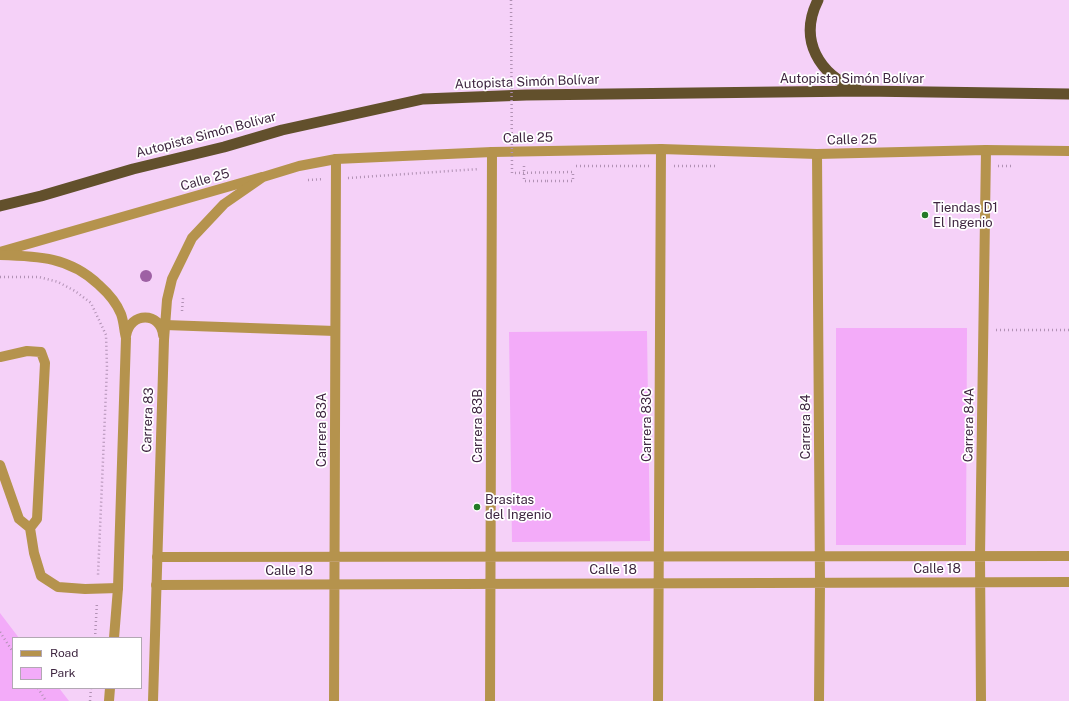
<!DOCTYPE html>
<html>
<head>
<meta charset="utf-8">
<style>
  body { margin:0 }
  #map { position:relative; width:1069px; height:701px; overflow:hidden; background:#f5d1f8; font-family:"Public Sans",sans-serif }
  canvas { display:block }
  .legend { position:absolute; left:12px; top:637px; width:130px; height:52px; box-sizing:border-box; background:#fff; border:1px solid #b2a8b3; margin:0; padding:5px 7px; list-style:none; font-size:12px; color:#3e2640 }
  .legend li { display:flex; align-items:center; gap:8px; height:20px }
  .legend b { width:20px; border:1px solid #b2a8b3 }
</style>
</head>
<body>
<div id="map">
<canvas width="1069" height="701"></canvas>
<ul class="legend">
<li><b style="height:5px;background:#b5934d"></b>Road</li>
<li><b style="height:11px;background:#f3abf9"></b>Park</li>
</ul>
</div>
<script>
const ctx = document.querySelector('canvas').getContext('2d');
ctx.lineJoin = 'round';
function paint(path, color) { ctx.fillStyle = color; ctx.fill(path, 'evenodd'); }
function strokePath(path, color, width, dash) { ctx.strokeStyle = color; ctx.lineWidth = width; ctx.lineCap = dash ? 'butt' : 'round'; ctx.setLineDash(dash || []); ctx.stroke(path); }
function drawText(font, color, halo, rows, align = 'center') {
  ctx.font = font + ' "Public Sans",sans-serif'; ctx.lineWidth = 3.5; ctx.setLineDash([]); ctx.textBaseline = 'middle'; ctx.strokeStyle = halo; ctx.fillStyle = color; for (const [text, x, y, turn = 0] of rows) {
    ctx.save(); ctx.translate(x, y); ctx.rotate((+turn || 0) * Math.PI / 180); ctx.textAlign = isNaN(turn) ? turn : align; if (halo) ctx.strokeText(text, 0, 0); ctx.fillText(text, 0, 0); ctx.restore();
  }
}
const green = new Path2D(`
  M836,328H967L966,545H836Z
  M647,331L650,541L512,542L509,332Z
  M0,613L19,638H13V688H59L69,701H0Z`);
const path = new Path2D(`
  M524,166V181H546
  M576,166H649
  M674,166H717
  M998,166H1013
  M348,178L479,169
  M308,180L323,179
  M0,277H39L58,282L75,291L91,303L106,335L107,368L98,575
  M182,311L183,298
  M996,330H1069
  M0,632L13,652
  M95,638L97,602
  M38,688L46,701
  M90,701L91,688`);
const service = new Path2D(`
  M165,325L335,331
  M0,357L27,351L41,352L45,363L37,519L30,528
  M0,465L19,519L30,528L34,553L41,576L58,587L85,589L118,588`);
const minor = new Path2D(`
  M817,154L820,583L819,701
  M0,252L262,177
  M157,557L1069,556
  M156,585L1069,582
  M334,701L336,159
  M490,701L492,152
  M658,701L661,149
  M981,701L980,556L986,150`);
const tertiary = new Path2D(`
  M0,255C38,256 70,257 99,285C108,293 117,304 121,314C124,322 124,331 126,338L118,588L114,638
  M126,336C130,311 161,312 163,335
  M109,701L110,688
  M153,701L164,340L167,300L172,279L192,238L224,204L263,177L299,166L336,159L492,152L661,149L817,154L986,150L1069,151`);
const trunk = new Path2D(`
  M818,0C798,40 819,75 858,90
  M0,206L41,196L133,169L224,147L282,130L423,99L526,95L862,91L1069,94`);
const pathBridge = new Path2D(`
  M511,0L512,173L573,172V181H546`);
const trees = [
  [146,276]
];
const markers = [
  [925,215,4,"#237a27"],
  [477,507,4,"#237a27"]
];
const streetNames = [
  ["Autopista Simón Bolívar",852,79],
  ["Autopista Simón Bolívar",527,82,-2],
  ["Autopista Simón Bolívar",206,135,-15],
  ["Calle 25",528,138,-1],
  ["Calle 25",852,140,-1],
  ["Calle 25",205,180,-16],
  ["Carrera 83",148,420,-88],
  ["Carrera 83C",647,425,-90],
  ["Carrera 84A",969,425,-89],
  ["Carrera 83B",478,426,-90],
  ["Carrera 84",806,427,-90],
  ["Carrera 83A",322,430,-90],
  ["Calle 18",937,569],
  ["Calle 18",613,570],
  ["Calle 18",289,571]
];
const poiNames = [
  ["Tiendas D1",933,208],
  ["El Ingenio",933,223],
  ["Brasitas",485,500],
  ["del Ingenio",485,515]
];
paint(green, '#f3abf9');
strokePath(path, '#b191b4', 2.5, [1, 3]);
strokePath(service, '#b5934d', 10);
strokePath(minor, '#b5934d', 10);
strokePath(tertiary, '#b5934d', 10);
strokePath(trunk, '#62502c', 11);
strokePath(pathBridge, '#b191b4', 2.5, [1, 3]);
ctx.fillStyle = '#9e61a4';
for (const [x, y] of trees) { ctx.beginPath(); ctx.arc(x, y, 6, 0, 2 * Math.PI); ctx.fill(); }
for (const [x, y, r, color] of markers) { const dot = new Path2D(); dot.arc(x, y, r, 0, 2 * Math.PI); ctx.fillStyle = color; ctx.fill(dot); strokePath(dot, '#fff', 1.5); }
drawText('13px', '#3e2640', '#fff', streetNames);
drawText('13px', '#3e2640', '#fff', poiNames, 'left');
</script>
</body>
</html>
